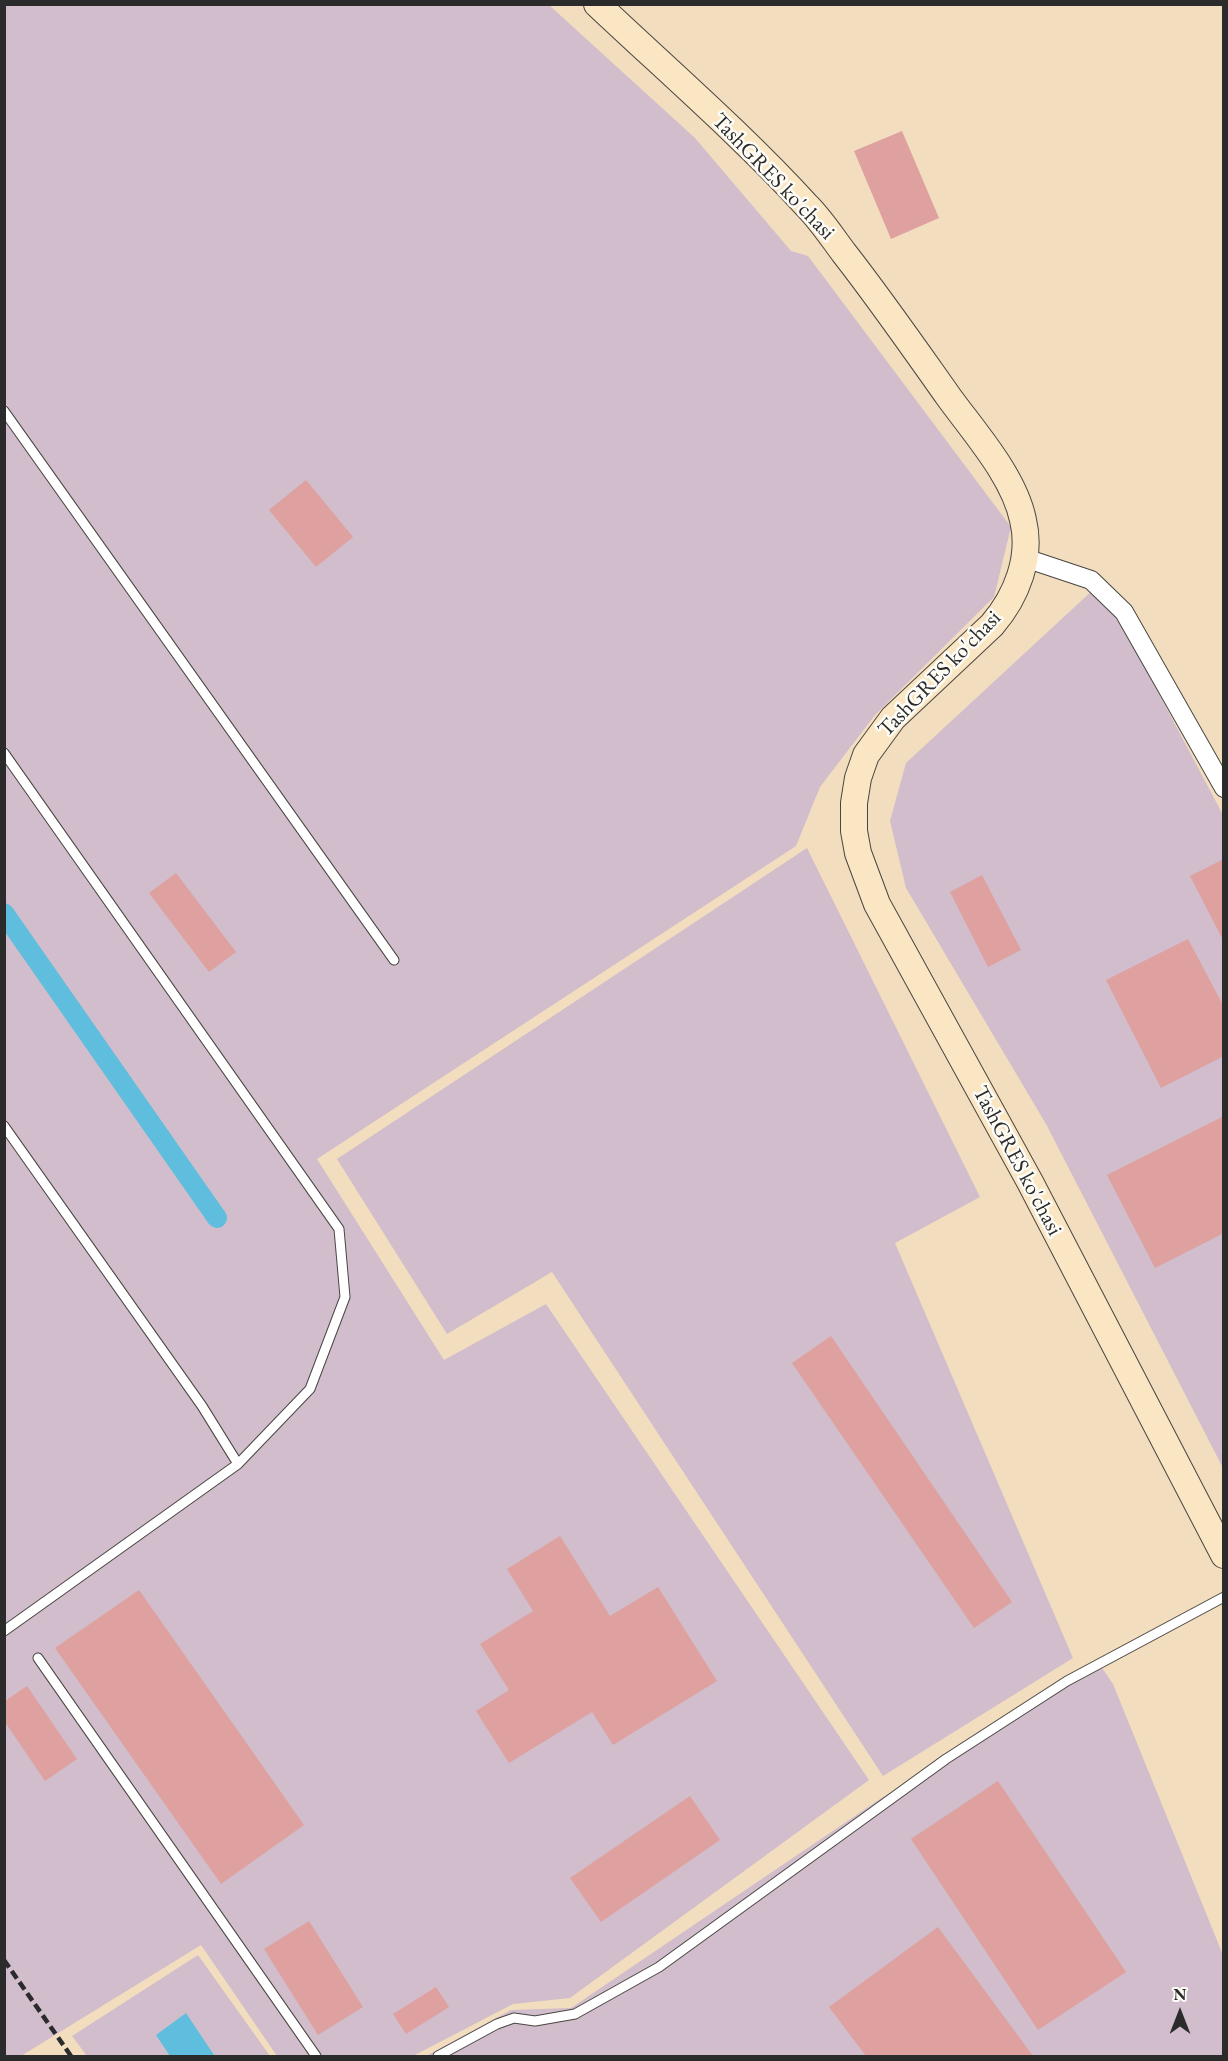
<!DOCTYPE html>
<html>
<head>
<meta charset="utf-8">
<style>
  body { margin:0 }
  #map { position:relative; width:1228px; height:2061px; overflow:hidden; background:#f3ddbf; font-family:"EB Garamond",serif }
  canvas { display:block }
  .frame { position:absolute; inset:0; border:6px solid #2b2b2b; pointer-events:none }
  .north { position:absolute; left:1150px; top:1983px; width:60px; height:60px; -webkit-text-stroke:4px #fdfcf7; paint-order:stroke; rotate:0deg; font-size:16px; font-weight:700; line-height:24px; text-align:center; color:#2b2b2b }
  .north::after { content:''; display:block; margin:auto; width:21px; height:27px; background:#2b2b2b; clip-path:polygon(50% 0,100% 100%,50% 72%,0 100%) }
</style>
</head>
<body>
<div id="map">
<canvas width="1228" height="2061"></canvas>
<div class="frame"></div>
<div class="north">N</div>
</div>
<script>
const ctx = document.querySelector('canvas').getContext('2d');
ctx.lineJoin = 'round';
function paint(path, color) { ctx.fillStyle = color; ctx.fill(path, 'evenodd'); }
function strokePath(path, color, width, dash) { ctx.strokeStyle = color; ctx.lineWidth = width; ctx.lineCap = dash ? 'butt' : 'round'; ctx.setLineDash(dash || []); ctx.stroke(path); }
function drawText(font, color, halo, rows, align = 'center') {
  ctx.font = font + ' "EB Garamond",serif'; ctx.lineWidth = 5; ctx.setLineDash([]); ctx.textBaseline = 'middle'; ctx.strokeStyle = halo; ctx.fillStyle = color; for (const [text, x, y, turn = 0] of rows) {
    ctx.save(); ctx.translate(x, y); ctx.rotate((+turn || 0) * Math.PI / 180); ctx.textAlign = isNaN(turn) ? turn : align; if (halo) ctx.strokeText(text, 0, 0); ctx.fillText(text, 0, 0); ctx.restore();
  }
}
const industrial = new Path2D(`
  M5,5H549L695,138L791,251L808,256L1011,527L994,597L875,715L820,787L796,846L317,1159L444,1360L546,1304L869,1780L570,1998L513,2004L413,2056H277L201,1945L21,2056H5Z
  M1094,589L1122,624L1223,815V1468L1046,1124L906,888L890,821L906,763Z
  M807,848L980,1197L895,1243L1073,1658L883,1776L552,1272L447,1334L337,1159Z
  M1100,1665L1113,1684L1223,1955V2056H426L511,2010L571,2008L880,1799Z
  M198,1955L270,2056H87L72,2036Z`);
const water = new Path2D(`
  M186,2013L214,2055L211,2056H170L156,2035Z`);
const canal = new Path2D(`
  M4,913L217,1218`);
const building = new Path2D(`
  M902,131L939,218L891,239L854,151Z
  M306,480L353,537L316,567L269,510Z
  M1224,859V942L1190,876Z
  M176,873L236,952L209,972L149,893Z
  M982,875L1021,950L988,967L950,892Z
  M1188,939L1224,1007V1056L1161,1088L1106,980Z
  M1224,1116V1233L1155,1268L1107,1175Z
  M831,1336L1012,1602L974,1628L792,1363Z
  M560,1536L610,1616L658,1587L717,1681L613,1745L592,1712L509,1763L476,1711L509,1690L480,1644L533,1611L507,1569Z
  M139,1590L304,1825L221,1884L55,1648Z
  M27,1686L77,1759L45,1781L5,1722V1701Z
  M998,1781L1126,1972L1038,2030L911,1839Z
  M690,1796L720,1840L601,1922L570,1878Z
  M309,1921L363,2007L318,2035L264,1949Z
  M938,1927L1033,2056H866L829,2007Z
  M436,1987L449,2007L406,2034L393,2014Z`);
const service = new Path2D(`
  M4,411L394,960
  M4,753L339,1229L345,1297L310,1389L238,1464L4,1631
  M4,1126L202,1406L238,1464
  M38,1658L316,2056
  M438,2056L497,2024L514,2018L535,2021L575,2014L659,1967L946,1759L1067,1681L1224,1597`);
const minor = new Path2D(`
  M1025,558L1091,580L1124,612L1224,788`);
const secondary = new Path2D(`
  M597,4C668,71 742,135 807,206C821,220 832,237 844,253C880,299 914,348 948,396C974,432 1014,476 1023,520C1032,557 1017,596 992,625L893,718L866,755L858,778L854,803V831L858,853L877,904L1030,1182L1224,1555`);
const rail = new Path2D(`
  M4,1960L71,2056`);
const streetNames = [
  ["TashGRES ko'chasi",773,177,46],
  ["TashGRES ko'chasi",940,674,-46],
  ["TashGRES ko'chasi",1017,1161,62]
];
paint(industrial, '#d1bdcb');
paint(water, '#5fbedd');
strokePath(canal, '#5fbedd', 20);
paint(building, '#dea19f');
strokePath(service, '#494641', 11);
strokePath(minor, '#494641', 20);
strokePath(secondary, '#494641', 28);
strokePath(service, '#fff', 9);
strokePath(minor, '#fff', 18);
strokePath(secondary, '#fbe6c4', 26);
strokePath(rail, '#2b2b2b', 4.5, [9, 4.5]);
drawText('22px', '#2b2b2b', '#fdfcf7', streetNames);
</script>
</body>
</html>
